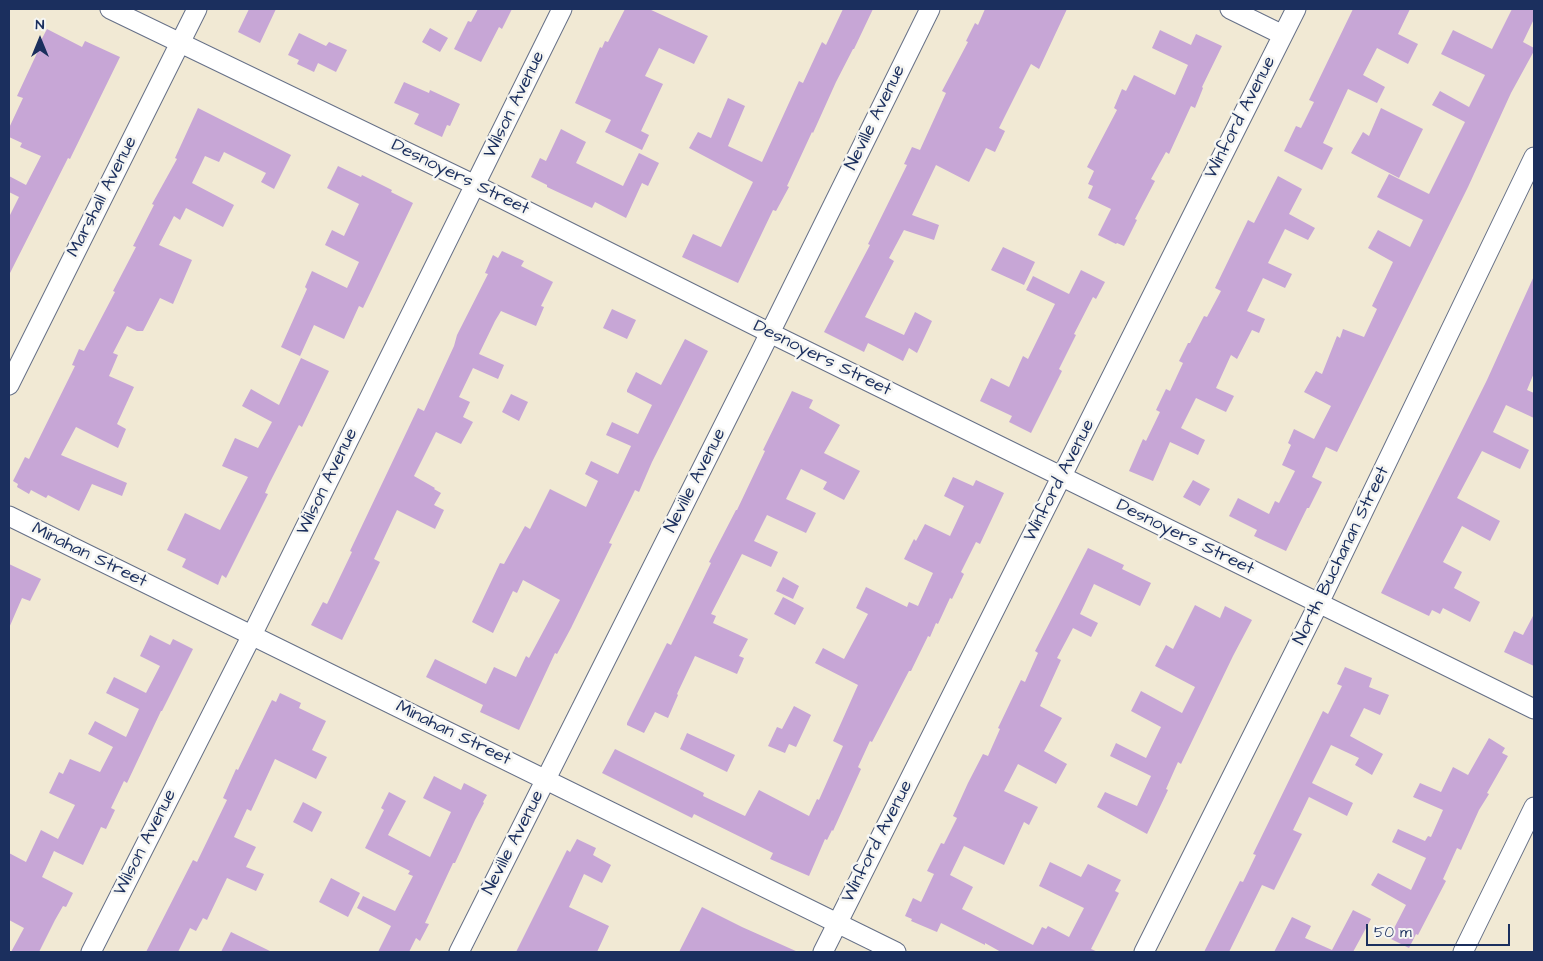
<!DOCTYPE html>
<html>
<head>
<meta charset="utf-8">
<style>
  body { margin:0 }
  #map { position:relative; width:1543px; height:961px; overflow:hidden; background:#f1e9d4; font-family:"Architects Daughter",sans-serif }
  canvas { display:block }
  .frame { position:absolute; inset:0; border:10px solid #1b2f5e; pointer-events:none }
  .north { position:absolute; left:15px; top:15px; width:50px; height:50px; -webkit-text-stroke:4px #f6f6f2; paint-order:stroke; rotate:0deg; font-size:14px; font-weight:700; line-height:20px; text-align:center; color:#1b2f5e }
  .north::after { content:''; display:block; margin:auto; width:18px; height:22px; background:#1b2f5e; clip-path:polygon(50% 0,100% 100%,50% 72%,0 100%) }
  .scale { position:absolute; left:1366px; top:924px; width:144px; height:22px; box-sizing:border-box; border:2px solid #1b2f5e; border-top:0; padding-left:6px; font-size:15px; line-height:18px; white-space:nowrap; color:#1b2f5e; -webkit-text-stroke:4px #f6f6f2; paint-order:stroke }
</style>
</head>
<body>
<div id="map">
<canvas width="1543" height="961"></canvas>
<div class="frame"></div>
<div class="north">N</div>
<div class="scale">50 m</div>
</div>
<script>
const ctx = document.querySelector('canvas').getContext('2d');
ctx.lineJoin = 'round';
function paint(path, color) { ctx.fillStyle = color; ctx.fill(path, 'evenodd'); }
function strokePath(path, color, width, dash) { ctx.strokeStyle = color; ctx.lineWidth = width; ctx.lineCap = dash ? 'butt' : 'round'; ctx.setLineDash(dash || []); ctx.stroke(path); }
function drawText(font, color, halo, rows, align = 'center') {
  ctx.font = font + ' "Architects Daughter",sans-serif'; ctx.lineWidth = 5; ctx.setLineDash([]); ctx.textBaseline = 'middle'; ctx.strokeStyle = halo; ctx.fillStyle = color; for (const [text, x, y, turn = 0] of rows) {
    ctx.save(); ctx.translate(x, y); ctx.rotate((+turn || 0) * Math.PI / 180); ctx.textAlign = isNaN(turn) ? turn : align; if (halo) ctx.strokeText(text, 0, 0); ctx.fillText(text, 0, 0); ctx.restore();
  }
}
const building = new Path2D(`
  M249,9H276L260,43L238,32Z
  M478,9H512L502,29L499,27L481,62L454,49L468,21L471,22Z
  M625,9H649L708,36L694,64L659,48L645,76L663,84L641,131L649,135L642,150L605,132L611,120L575,103L600,47L602,48L605,41L608,42Z
  M843,9H873L854,49H853L836,82L813,133L812,132L787,186L789,187L776,211L773,210L738,283L682,257L693,234L721,247L753,182L689,148L698,132L711,138L728,98L745,106L728,146L762,162L799,81L803,83L822,42L826,45Z
  M985,9H1067L1039,69L1031,64L999,128L1005,131L995,152L986,148L969,182L936,165L912,215L939,225L934,240L904,230L889,258L894,261L865,317L904,335L915,312L932,321L917,353L909,348L903,361L868,343L864,352L824,332L870,245L868,244L907,165L904,164L912,147L920,150L946,93L942,91L968,42L966,41L975,23L978,25Z
  M1353,9H1410L1398,34L1418,44L1408,64L1377,48L1363,75L1385,87L1377,103L1348,89L1323,143L1333,148L1322,170L1284,151L1296,126L1301,128L1314,102L1309,100Z
  M1512,9H1534V19L1523,42L1534,48V51L1511,93L1468,187L1337,452L1326,447L1312,477L1322,482L1309,508H1307L1286,551L1254,536L1257,530L1229,516L1238,498L1269,514L1275,501L1279,503L1295,471L1282,465L1291,445L1288,443L1294,429L1314,439L1331,406L1304,392L1316,371L1322,374L1337,336L1340,338L1343,329L1364,337L1377,309L1372,306L1393,262L1368,248L1378,230L1410,247L1423,220L1377,197L1389,174L1429,194L1465,122L1432,105L1440,91L1469,107L1485,75L1441,54L1453,30L1492,49Z
  M430,28L448,38L440,52L422,42Z
  M47,29L82,47L85,41L120,57L70,159L68,158L9,275V217L19,197L9,192V176L26,185L41,156L20,147L22,143L9,137V128L23,98L17,96L38,51L36,50Z
  M1160,30L1191,45L1196,34L1222,46L1202,87L1203,88L1195,108L1191,106L1169,154L1166,152L1151,179L1155,181L1135,219L1137,220L1124,246L1117,243L1116,244L1098,235L1111,209L1088,198L1093,186L1088,184L1094,171L1087,167L1117,110L1114,108L1122,89L1126,91L1134,75L1175,95L1188,65L1152,48Z
  M299,33L326,46L329,42L347,50L336,72L318,63L314,72L297,64L299,60L288,55Z
  M404,82L429,93L430,90L460,104L450,126L447,125L442,137L414,124L419,114L394,103Z
  M198,108L291,155L274,189L261,182L266,173L224,152L219,162L205,156L192,183L234,205L223,227L186,208L180,220L174,216L159,245L192,260L173,304L160,298L143,331H137L127,326L113,353L118,355L109,376L134,387L117,424L126,429L118,448L76,427L61,455L127,483L122,496L92,484L79,511L48,495L46,498L31,490L29,494L17,487L18,484L13,481L25,457L29,459L75,366L72,365L79,349L84,351L115,292L113,291L136,247L133,246L154,205L152,204L177,159L175,158Z
  M1381,108L1423,129L1399,178L1351,153L1363,132L1369,136Z
  M561,129L586,142L576,163L623,186L639,153L659,163L648,186L642,183L626,218L595,202L592,208L547,187V185L531,177L540,158L546,161Z
  M338,166L361,177L362,175L392,190L391,192L413,203L363,308L359,306L344,339L314,325L300,356L281,347L307,289L305,287L312,271L347,288L359,262L325,245L332,230L344,236L359,204L327,188Z
  M1278,176L1302,189L1289,214L1315,228L1308,240L1285,229L1268,263L1292,274L1285,288L1263,278L1247,311L1265,319L1259,333L1252,330L1237,359L1231,355L1216,388L1234,396L1226,412L1196,398L1181,428L1205,440L1198,455L1170,442L1153,481L1129,471L1143,439L1146,441L1160,412L1156,410L1166,389L1170,391L1183,363L1179,361L1188,343H1190L1204,316L1207,317L1221,291L1215,288L1248,220L1254,223Z
  M1003,247L1035,262L1024,285L991,270Z
  M502,251L524,261L521,266L553,282L541,306L544,307L536,326L501,311L495,321L479,354L504,365L498,379L473,368L459,397L470,402L463,417L473,422L461,444L436,432L414,476L435,488L434,489L441,493L434,505L444,510L435,529L397,510L374,559L380,562L342,640L311,625L323,602L327,604L352,552L350,551L359,532L418,408L424,411L454,346L457,335L488,274L485,273L493,255L498,258Z
  M1081,270L1105,282L1096,299L1093,297L1074,334L1076,335L1059,369L1062,371L1031,433L1009,422L1012,416L980,401L991,378L1009,387L1023,356L1028,359L1055,304L1026,290L1033,276L1069,294Z
  M1534,276V373L1527,390L1534,393V418L1506,405L1493,432L1529,450L1520,469L1482,451L1457,498L1500,521L1490,541L1462,526L1443,562L1462,572L1454,588L1480,602L1470,622L1443,608L1440,614L1432,610L1429,616L1381,593L1487,380Z
  M612,309L636,320L627,339L603,328Z
  M685,339L708,351L652,462L639,492L635,490L609,543L612,544L571,628L557,654L555,653L519,730L480,712L483,705L426,677L435,659L486,684L494,667L516,677L526,656L529,658L560,600L523,580L517,593L513,591L493,633L472,622L500,563L504,564L525,526L530,529L550,489L586,507L598,481L585,474L591,461L618,474L631,446L606,435L612,422L638,434L652,405L627,392V390L636,372L661,385Z
  M301,358L329,371L302,427L299,425L269,484L265,493L268,494L226,578L222,575L218,585L182,567L186,559L167,550L185,513L220,530L248,477L222,466L235,438L258,448L272,422L242,406L251,389L279,405Z
  M792,391L813,400L809,408L840,425L824,453L860,471L844,500L823,489L827,482L801,469L786,499L816,513L806,533L767,515L754,541L778,552L771,567L742,554L711,614L716,616L713,623L748,639L739,656L744,658L737,674L695,656L677,694L678,695L668,718L655,712L644,733L627,725V723L667,643L671,645L711,563L709,562L736,510H737L765,451L763,450Z
  M511,394L528,402L519,421L502,412Z
  M953,477L973,486L976,480L1004,493L980,544L976,542L961,572L964,574L952,599L950,598L938,624L936,623L930,637L928,636L911,671H909L872,742L870,741L858,767L861,769L833,831L832,830L827,840L825,839L809,876L770,859L773,853L694,814L692,818L602,773L615,749L704,793L703,796L745,816L759,790L809,816L817,799L819,800L843,746L833,741L858,685L815,663L823,648L844,659L868,614L856,608L866,587L907,607L909,602L918,606L933,573L904,559L914,539L916,541L925,524L950,536L964,506L944,496Z
  M1193,480L1210,489L1200,506L1183,497Z
  M1088,548L1124,565L1122,569L1151,583L1140,606L1094,584L1080,614L1098,623L1091,637L1073,628L1057,658L1061,660L1040,706L1062,718L1044,751L1067,764L1056,784L1018,764L1004,791L1038,807L1029,825L1024,822L1004,865L964,846L950,875L973,887L962,909L1033,945L1042,927L1046,929L1048,926L1069,937L1084,908L1039,886L1050,862L1081,877L1088,864L1121,880L1115,891L1119,893L1091,949L1098,952H1001L985,943V945L941,923L937,932L911,921L912,919L905,916L913,898L921,902L934,874L927,871L941,843L944,844L957,818L953,816L968,783L983,754L988,756L1000,729L998,728L1021,680L1025,682L1038,653L1035,651Z
  M9,564L41,579L30,601L22,598L9,628Z
  M783,577L799,586L793,599L776,591Z
  M783,597L804,608L795,625L774,614Z
  M1195,605L1220,618L1225,606L1252,620L1233,656L1181,764L1178,762L1166,789L1168,790L1147,834L1097,807L1105,792L1137,806L1151,776L1110,756L1116,743L1146,758L1161,727L1131,711L1141,691L1182,713L1195,687L1155,666L1166,645L1173,649Z
  M1534,614V666L1504,652L1514,631L1523,635Z
  M150,635L170,645L173,639L193,649L162,711H161L127,783L124,781L111,808L115,810L106,829L101,827L83,865L54,851L42,877L73,893L66,907L63,906L55,920L39,952H11L24,928L9,920V853L26,862L41,830L58,839L75,805L49,793L59,772L63,774L70,759L100,772L113,747L88,734L95,721L126,737L139,709L106,693L114,677L146,693L160,666L140,656Z
  M1345,667L1372,678L1369,687L1389,695L1380,715L1364,708L1350,736L1383,754L1372,775L1355,765L1359,758L1331,745L1312,783L1353,803L1347,816L1309,797L1293,830L1302,834L1274,890L1262,885L1229,952H1204L1240,881L1243,882L1256,855L1253,854L1323,711L1328,714L1342,686L1337,684Z
  M280,693L301,703L299,708L326,721L312,750L327,757L316,779L275,759L251,811L247,809L234,837L256,847L246,867L264,874L256,891L227,878L207,920L203,918L196,931L190,928L178,952H146L193,860L197,862L227,800L223,798L236,769L238,770L272,700L276,702Z
  M794,706L811,715L796,747L789,744L785,753L768,746L777,727L782,729Z
  M687,733L735,755L727,772L680,749Z
  M1489,738L1505,748L1502,753L1508,756L1487,793L1489,794L1479,810L1461,850L1457,848L1443,879L1446,881L1418,935L1416,934L1409,948L1389,938L1406,905L1371,885L1378,873L1411,890L1426,858L1392,842L1398,829L1425,841L1428,836L1431,837L1443,810L1413,797L1420,783L1441,792L1453,767L1468,775Z
  M434,776L461,790L464,783L487,795L483,802L484,803L475,820L455,863H453L425,923L429,924L420,941L416,938L409,952H378L391,926L357,908L363,896L395,911L413,876L408,874L410,871L365,848L384,810L381,808L389,792L406,801L388,835L430,857L451,812L423,798Z
  M303,802L322,812L312,832L293,822Z
  M577,839L596,848L593,855L611,865L602,883L584,874L569,907L609,926L597,952H516L567,850L570,852Z
  M331,878L360,893L348,917L319,902Z
  M702,907L742,927L798,952H679Z
  M1353,910L1371,919L1353,952H1274L1292,917L1311,926L1305,938L1332,950Z
  M231,932L272,952H221Z`);
const street = new Path2D(`
  M110,9L475,185L770,333L1534,709
  M1230,9L1283,35
  M9,385L197,9
  M9,516L896,952
  M91,952L252,635L562,9
  M459,952L759,355L930,9
  M823,952L1296,9
  M1144,952L1319,603L1534,157
  M1463,952L1534,807`);
const streetNames = [
  ["Wilson Avenue",515,105,-64],
  ["Neville Avenue",876,118,-64],
  ["Winford Avenue",1241,118,-63],
  ["Desnoyers Street",460,178,26],
  ["Marshall Avenue",103,197,-63],
  ["Desnoyers Street",822,359,26],
  ["Neville Avenue",696,481,-63],
  ["Winford Avenue",1060,481,-63],
  ["Wilson Avenue",328,482,-64],
  ["Desnoyers Street",1185,538,26],
  ["Minahan Street",89,556,26],
  ["North Buchanan Street",1342,556,-64],
  ["Minahan Street",453,734,26],
  ["Winford Avenue",878,842,-63],
  ["Wilson Avenue",146,843,-63],
  ["Neville Avenue",514,843,-63]
];
paint(building, '#c7a6d6');
strokePath(street, '#667087', 21);
strokePath(street, '#fff', 19);
drawText('18px', '#1b2f5e', '#f6f6f2', streetNames);
</script>
</body>
</html>
